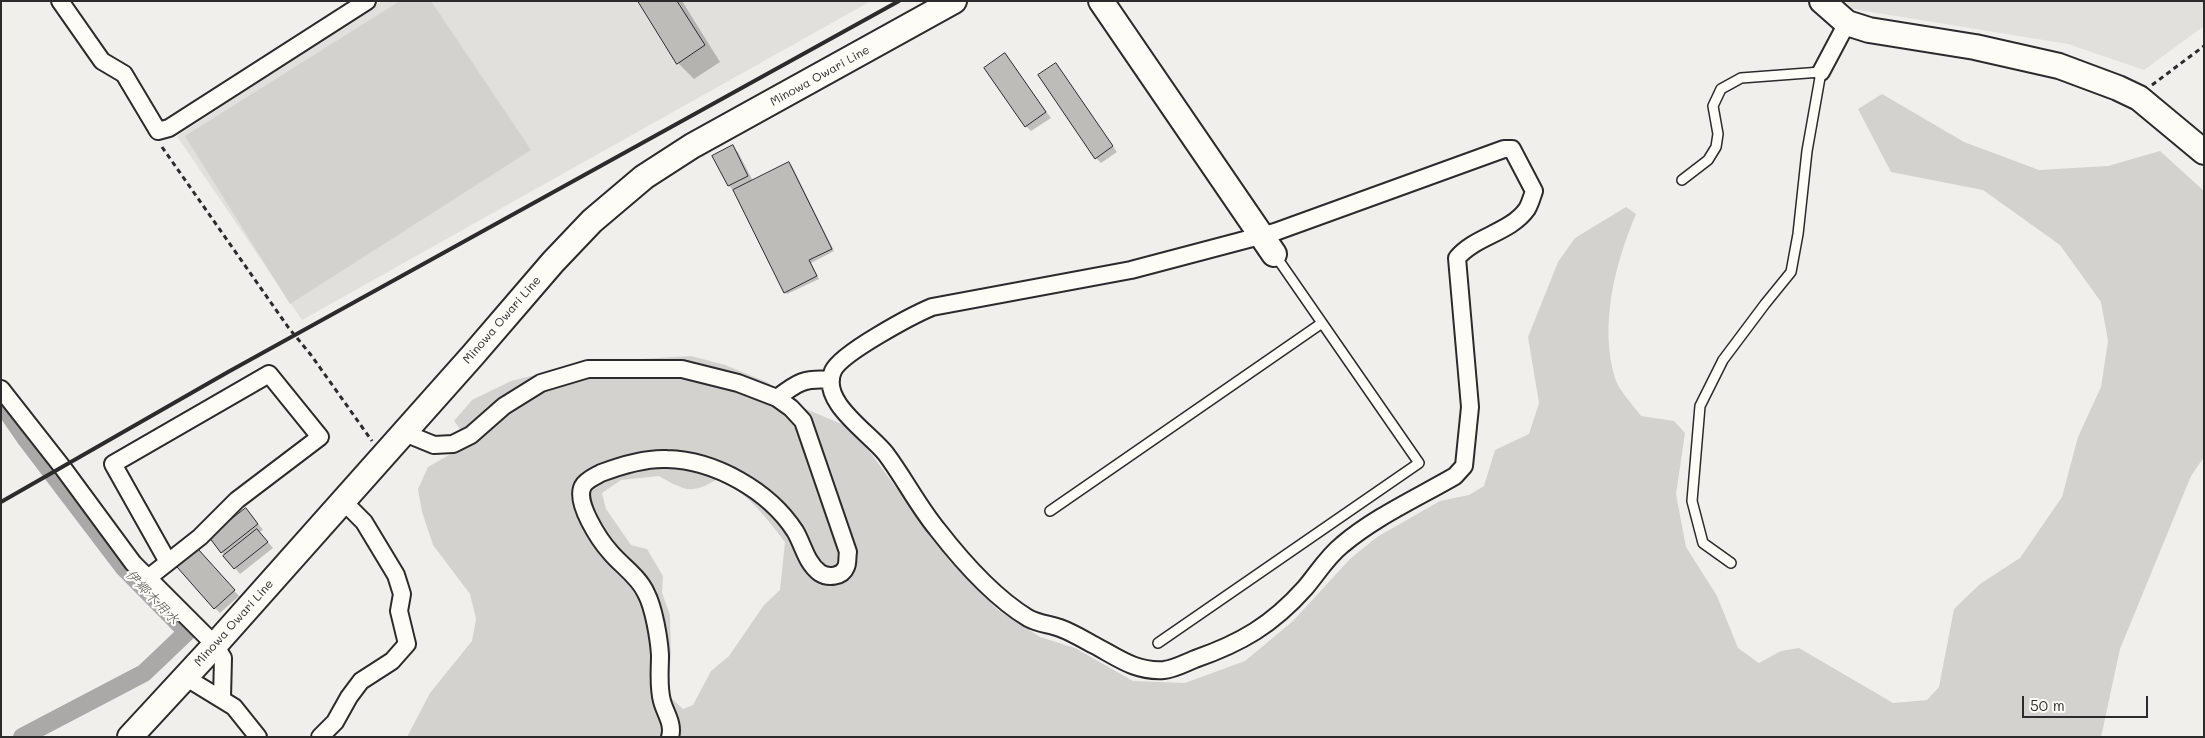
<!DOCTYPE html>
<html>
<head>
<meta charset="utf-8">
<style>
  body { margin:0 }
  #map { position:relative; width:2205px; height:738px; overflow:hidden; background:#f0efeb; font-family:Mali,sans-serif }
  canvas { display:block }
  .frame { position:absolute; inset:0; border:2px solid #2b2b2b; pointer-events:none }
  .scale { position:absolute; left:2022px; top:696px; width:126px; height:22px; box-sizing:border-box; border:2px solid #2b2b2b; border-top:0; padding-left:6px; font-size:15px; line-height:18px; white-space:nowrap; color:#2b2b2b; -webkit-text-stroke:4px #fdfcf7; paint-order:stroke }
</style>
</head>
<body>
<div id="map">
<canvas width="2205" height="738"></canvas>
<div class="frame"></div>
<div class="scale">50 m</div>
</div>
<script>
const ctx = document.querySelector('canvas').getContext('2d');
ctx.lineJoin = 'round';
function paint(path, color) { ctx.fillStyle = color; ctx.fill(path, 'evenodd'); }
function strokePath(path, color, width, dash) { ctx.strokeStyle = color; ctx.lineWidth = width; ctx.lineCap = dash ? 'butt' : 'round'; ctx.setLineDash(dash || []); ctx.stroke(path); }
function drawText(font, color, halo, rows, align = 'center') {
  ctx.font = font + ' Mali,"Klee One",sans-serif'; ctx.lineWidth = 4; ctx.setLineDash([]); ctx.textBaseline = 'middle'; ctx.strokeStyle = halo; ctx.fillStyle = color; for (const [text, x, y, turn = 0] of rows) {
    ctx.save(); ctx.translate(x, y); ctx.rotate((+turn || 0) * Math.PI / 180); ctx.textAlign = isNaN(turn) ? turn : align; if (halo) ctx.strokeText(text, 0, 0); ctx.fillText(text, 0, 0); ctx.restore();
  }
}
const built = new Path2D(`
  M382,1H871L302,320L177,136Z
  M1845,1H2204V26L2144,70L2068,44L1853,9Z`);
const green = new Path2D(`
  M400,1H431L531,150L290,304L185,136Z
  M1882,94L1964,142L2039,170L2108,166L2160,151L2204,191V457L2191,476L2120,649L2101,737H407L430,693L472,641L476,619L470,594L433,545L422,512L418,489L428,467L463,447L466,437L454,421L472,400L511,381L587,362L691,356L725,365L767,382L799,406L853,429L950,561L998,610L1040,637L1075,648L1133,681L1185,683L1245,661L1293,621L1350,559L1377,537L1440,501L1469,495L1484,486L1495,450L1529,434L1539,403L1528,337L1558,262L1575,238L1626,207L1636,214C1615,264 1599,325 1615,378C1619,391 1633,405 1641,416L1674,421L1685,433L1676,494L1686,547L1717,596L1738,648L1759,663L1781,651L1799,648L1893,703L1927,700L1939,687L1954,609L1980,584L2020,558L2062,497L2078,437L2101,387L2108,341L2101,302L2060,245L1983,190L1891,172L1858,109ZM659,476C684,490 690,495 716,480C748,491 765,517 785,542L780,590L764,605L729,656L711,671L693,705L683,709L668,695L671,652L670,615L662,593L663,576L647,549L631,545L606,509L602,493L621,480Z`);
const shadow = new Path2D(`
  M640,1H682L720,62L694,79L678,63Z
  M1005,55L1051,118L1031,131L1026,126Z
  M1056,65L1117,152L1101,163L1096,158Z
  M732,146L738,152L753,181L789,163L792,166L834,251L811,263L819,279L787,294L785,292L734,191L729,186Z
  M251,515L263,530L259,532L273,548L240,574L222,552Z
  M203,556L239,596L220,613L215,608Z`);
const canal = new Path2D(`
  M1,403L26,439L124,568L187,632L144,673L22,737`);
const building = new Path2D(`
  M638,1H677L705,45L677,64Z
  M1005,53L1046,112L1025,127L984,68Z
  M1056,63L1113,146L1095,159L1038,75Z
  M733,145L748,176L728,186L712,156Z
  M789,162L832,249L809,260L817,276L784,293L733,190Z
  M246,508L258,524L221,553L209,537Z
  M257,529L268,542L234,569L223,556Z
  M198,549L235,590L214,609L177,567Z`);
const path = new Path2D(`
  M2152,85L2204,46
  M162,147L288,327L311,355L372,441`);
const lane = new Path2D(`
  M1682,180L1708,160L1716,147L1718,134L1713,106L1721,89L1741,78L1821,72L1807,151L1798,234L1791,272L1765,304L1723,360L1700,406L1692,501L1703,543L1731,563
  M1050,511L1322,323
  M1158,643L1419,463L1275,255`);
const street = new Path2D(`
  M60,1L102,61L124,74L158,131L169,128L367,1
  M1821,72L1847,23
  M1504,149H1512L1534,191C1532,197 1530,204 1527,209C1510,233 1475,236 1457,258L1470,407L1464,466L1455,476C1417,498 1375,517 1342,545C1327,557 1317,574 1305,588C1272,625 1241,643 1195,659C1185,663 1174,669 1164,670C1135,672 1117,657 1094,645C1083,639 1071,632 1060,628C1049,624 1039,624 1028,618C995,598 961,560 937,529C918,506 904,478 886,454C870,433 819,402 833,371C841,353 913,315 932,307L1131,270L1275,232Z
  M1,389L63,468L133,563L215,645L223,658L222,698
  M777,398C798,382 804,378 831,380
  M406,430L412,436L434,445L453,444L471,435L504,406L541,383L588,369H682L738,383L777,398L791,408L803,421L848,552C847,557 848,563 846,567C842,577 828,578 820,573C806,563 803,544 795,531C769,491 715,460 667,459C645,458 622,465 601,473C596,476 586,480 583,486C574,502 600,541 611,553C622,566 639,577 646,593C654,608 659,639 660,655C660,670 658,686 662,701C665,713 674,724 670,737
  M148,578L200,537L237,500L320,437L269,374L113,464L168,562
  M185,677L234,707L258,737
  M320,737L335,722L349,697L361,681L392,661L407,644L399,611L402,594L396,575L364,522L343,501`);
const secondary = new Path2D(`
  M1101,1L1274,254
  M1822,1L1847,23L1869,30L1975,47L2059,66L2118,88L2139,98L2204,152
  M130,737L215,645L473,355L553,262L592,221L644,177L692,146L954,1`);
const rail = new Path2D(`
  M1,502L228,372L899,1`);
const streetNames = [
  ["Minowa Owari Line",820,76,-29],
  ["Minowa Owari Line",502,320,-49],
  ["Minowa Owari Line",234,623,-48]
];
const waterNames = [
  ["伊郷木用水",152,597,46]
];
paint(built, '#e1e0dc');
paint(green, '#d3d2cf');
paint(shadow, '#0003');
strokePath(canal, '#aaa9a7', 18);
paint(building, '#bdbcb8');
strokePath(building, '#2b2b2b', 1);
strokePath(lane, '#2b2b2b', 12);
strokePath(street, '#2b2b2b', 20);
strokePath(secondary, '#2b2b2b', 28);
strokePath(path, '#2b2b2b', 3, [5, 4]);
strokePath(lane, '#fdfcf7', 9);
strokePath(street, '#fdfcf7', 16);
strokePath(secondary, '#fdfcf7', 24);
strokePath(rail, '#2b2b2b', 4);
drawText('12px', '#2b2b2b', '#fdfcf7', streetNames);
drawText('italic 14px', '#575756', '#fdfcf7', waterNames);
</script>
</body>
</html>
